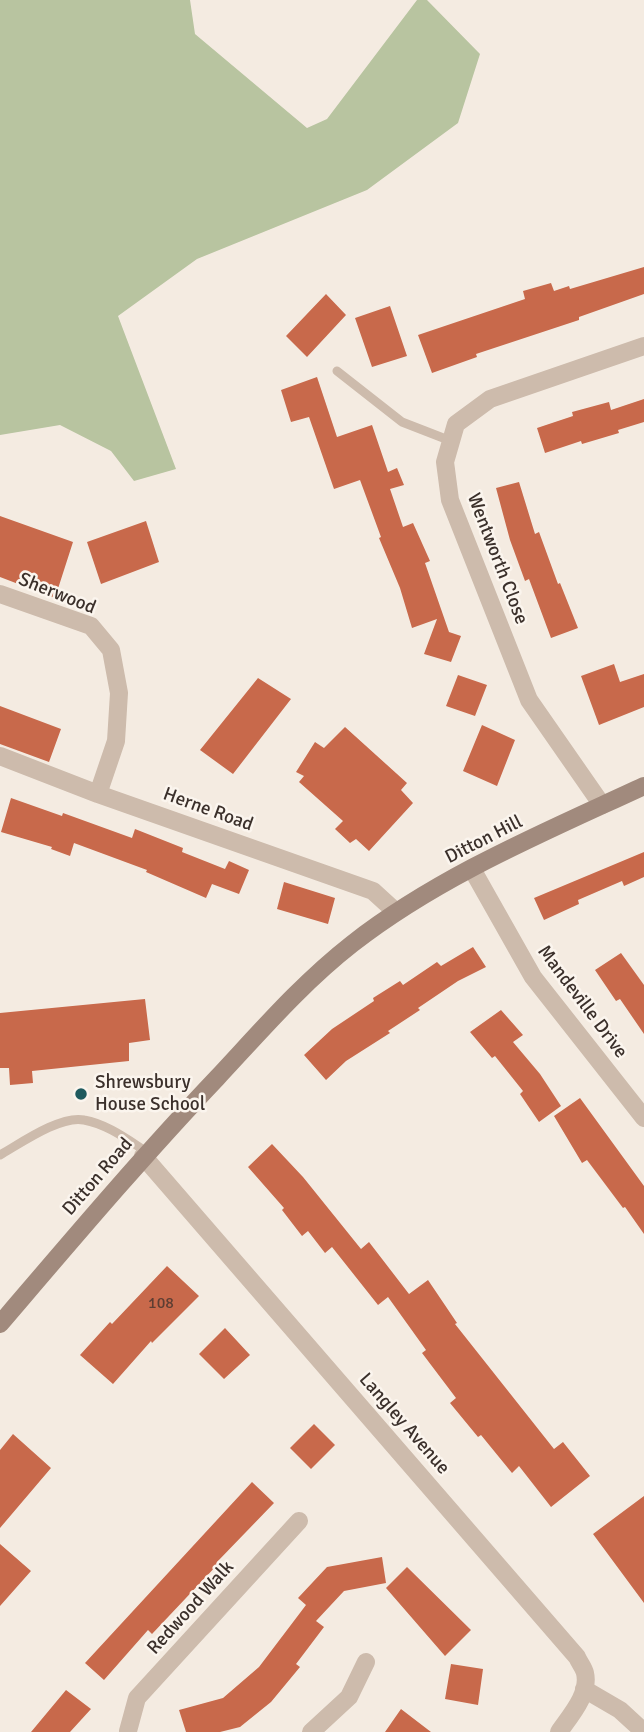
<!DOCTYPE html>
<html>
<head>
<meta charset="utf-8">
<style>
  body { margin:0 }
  canvas { display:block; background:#f4ebe1 }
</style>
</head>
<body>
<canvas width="644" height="1732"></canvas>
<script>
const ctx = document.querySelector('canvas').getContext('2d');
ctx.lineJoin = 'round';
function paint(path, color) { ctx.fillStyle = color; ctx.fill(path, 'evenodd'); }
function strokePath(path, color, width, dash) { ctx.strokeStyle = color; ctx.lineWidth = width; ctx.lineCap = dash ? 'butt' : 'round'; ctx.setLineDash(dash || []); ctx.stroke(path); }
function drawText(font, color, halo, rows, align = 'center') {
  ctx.font = font + ' Signika,sans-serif'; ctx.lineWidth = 5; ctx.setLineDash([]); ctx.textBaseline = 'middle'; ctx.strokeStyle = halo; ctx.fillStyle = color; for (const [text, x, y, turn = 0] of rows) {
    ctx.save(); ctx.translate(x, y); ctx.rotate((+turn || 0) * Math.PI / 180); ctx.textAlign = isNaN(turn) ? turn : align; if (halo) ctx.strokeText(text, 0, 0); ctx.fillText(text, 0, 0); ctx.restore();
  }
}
const green = new Path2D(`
  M0,0H190L195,34L307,128L327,119L417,0H427L480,54L458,123L367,190L197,259L118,316L176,469L134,481L111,451L60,425L0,435Z`);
const building = new Path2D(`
  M644,267V294L579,317V320L476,354L477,357L432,373L418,335L525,299L523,291L551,283L554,291L569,286L570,289Z
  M326,294L346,315L307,357L286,336Z
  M390,306L407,356L372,367L355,318Z
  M317,377L337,437L372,425L388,472L397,468L404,485L390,489L403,527L413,523L430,561L425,563L449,632L461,636L451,662L424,654L437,619L412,628L400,588L379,538L381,537L360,480L334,489L309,417L291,422L281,390Z
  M644,399V422L618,430L619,433L582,444L581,441L545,453L537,428L573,416L572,412L609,402L611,410Z
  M519,482L535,534L539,532L558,584L560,583L578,628L551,638L529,579L525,581L510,540L496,488Z
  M0,516L73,542L55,598L0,577Z
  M146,521L159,562L101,584L87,542Z
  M614,664L620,682L644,674V707L599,725L581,676Z
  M458,675L487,685L475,716L446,706Z
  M258,678L291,699L233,774L200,750Z
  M0,706L61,729L49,762L0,744Z
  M482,725L515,740L497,786L463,771Z
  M345,727L407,783L401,790L413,803L369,851L356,839L350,843L335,829L343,821L299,782L304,776L296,772L315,742L324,748Z
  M11,798L62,816L63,813L132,838L135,829L183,848L182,852L225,869L229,861L249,870L239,894L212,884L206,898L146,872L147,870L74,843L70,856L51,849L52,847L1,832Z
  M644,852V877L624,886L622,881L578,900L579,904L544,920L534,898Z
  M284,882L335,898L328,924L277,909Z
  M473,947L486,967L458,981L418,1008L420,1010L388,1031L390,1033L346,1061L326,1080L304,1055L332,1029L374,1001L373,998L400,981L403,985L437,962L441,966Z
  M621,953L644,985V1034L620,999L616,1001L595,970Z
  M145,999L150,1040L129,1043V1061L32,1071L33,1083L10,1085L9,1068H0V1013Z
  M501,1010L523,1035L513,1042L540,1074L561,1106L539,1122L520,1094L523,1091L495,1056L492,1058L470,1032Z
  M580,1098L644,1186V1234L625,1207L623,1208L587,1160L582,1163L554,1116Z
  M272,1144L303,1177L361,1249L369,1242L409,1294L428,1280L457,1323L455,1324L554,1449L563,1442L590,1476L551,1507L519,1466L512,1473L481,1435L478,1437L450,1403L456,1398L422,1353L426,1350L388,1297L378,1305L332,1247L325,1253L308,1231L302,1236L282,1210L284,1208L248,1167Z
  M167,1266L199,1296L152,1343L151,1341L113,1384L80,1355L110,1322L112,1324Z
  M225,1328L250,1355L224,1379L199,1354Z
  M314,1424L335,1445L311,1469L290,1448Z
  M13,1434L51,1468L0,1528V1450Z
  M252,1482L274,1503L217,1562L219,1563L152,1634L148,1630L104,1680L85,1663Z
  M644,1496V1603L593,1534Z
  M0,1544L31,1571L0,1606Z
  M382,1557L386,1583L344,1591L316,1621L324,1627L296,1664L300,1667L271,1702L240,1727L220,1732H186L179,1710L223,1698L259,1667L306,1605L298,1598L327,1567Z
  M407,1567L471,1630L445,1656L386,1588Z
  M451,1664L483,1669L478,1705L445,1699Z
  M66,1690L91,1709L70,1732H31Z
  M401,1709L431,1732H385Z`);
const lane = new Path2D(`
  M337,371L402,422L451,441
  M0,1155C21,1143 61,1115 84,1120C107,1124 128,1140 147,1152`);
const street = new Path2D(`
  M0,594L91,626L111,650L119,693L116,741L98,794
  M0,756L98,794L373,891L396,912
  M602,805L529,700L450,500L445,462L456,424L490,399L644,346
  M472,869L533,977L644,1118
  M143,1156L577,1657C579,1662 584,1668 585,1673C590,1694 570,1716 559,1732
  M584,1689L620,1710L644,1732
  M128,1731L137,1698L299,1521
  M311,1732L349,1697L366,1662`);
const secondary = new Path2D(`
  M0,1324C71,1241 142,1157 217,1078C260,1032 302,983 352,944C439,876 545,832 644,786`);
const markers = [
  [81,1094,7,"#1f5a5e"]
];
const numberNames = [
  ["108",161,1304]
];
const streetNames = [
  ["Wentworth Close",497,559,69],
  ["Sherwood",57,594,22],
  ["Herne Road",208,810,20],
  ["Ditton Hill",484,840,-27],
  ["Mandeville Drive",582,1002,53],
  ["Ditton Road",98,1177,-49],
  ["Langley Avenue",404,1424,49],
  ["Redwood Walk",191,1608,-48]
];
const poiNames = [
  ["Shrewsbury",95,1083],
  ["House School",95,1105]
];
paint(green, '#b8c4a0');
paint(building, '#c8694b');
strokePath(lane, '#cdbbac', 9);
strokePath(street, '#cdbbac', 18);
strokePath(secondary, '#a18a7d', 18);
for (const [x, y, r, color] of markers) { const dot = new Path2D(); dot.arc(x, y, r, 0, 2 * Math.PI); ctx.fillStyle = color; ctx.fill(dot); strokePath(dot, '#fbf5ee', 2.5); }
drawText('16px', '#5e3e33', null, numberNames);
drawText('19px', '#3b302b', '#fbf5ee', streetNames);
drawText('19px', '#3b302b', '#fbf5ee', poiNames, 'left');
</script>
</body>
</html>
